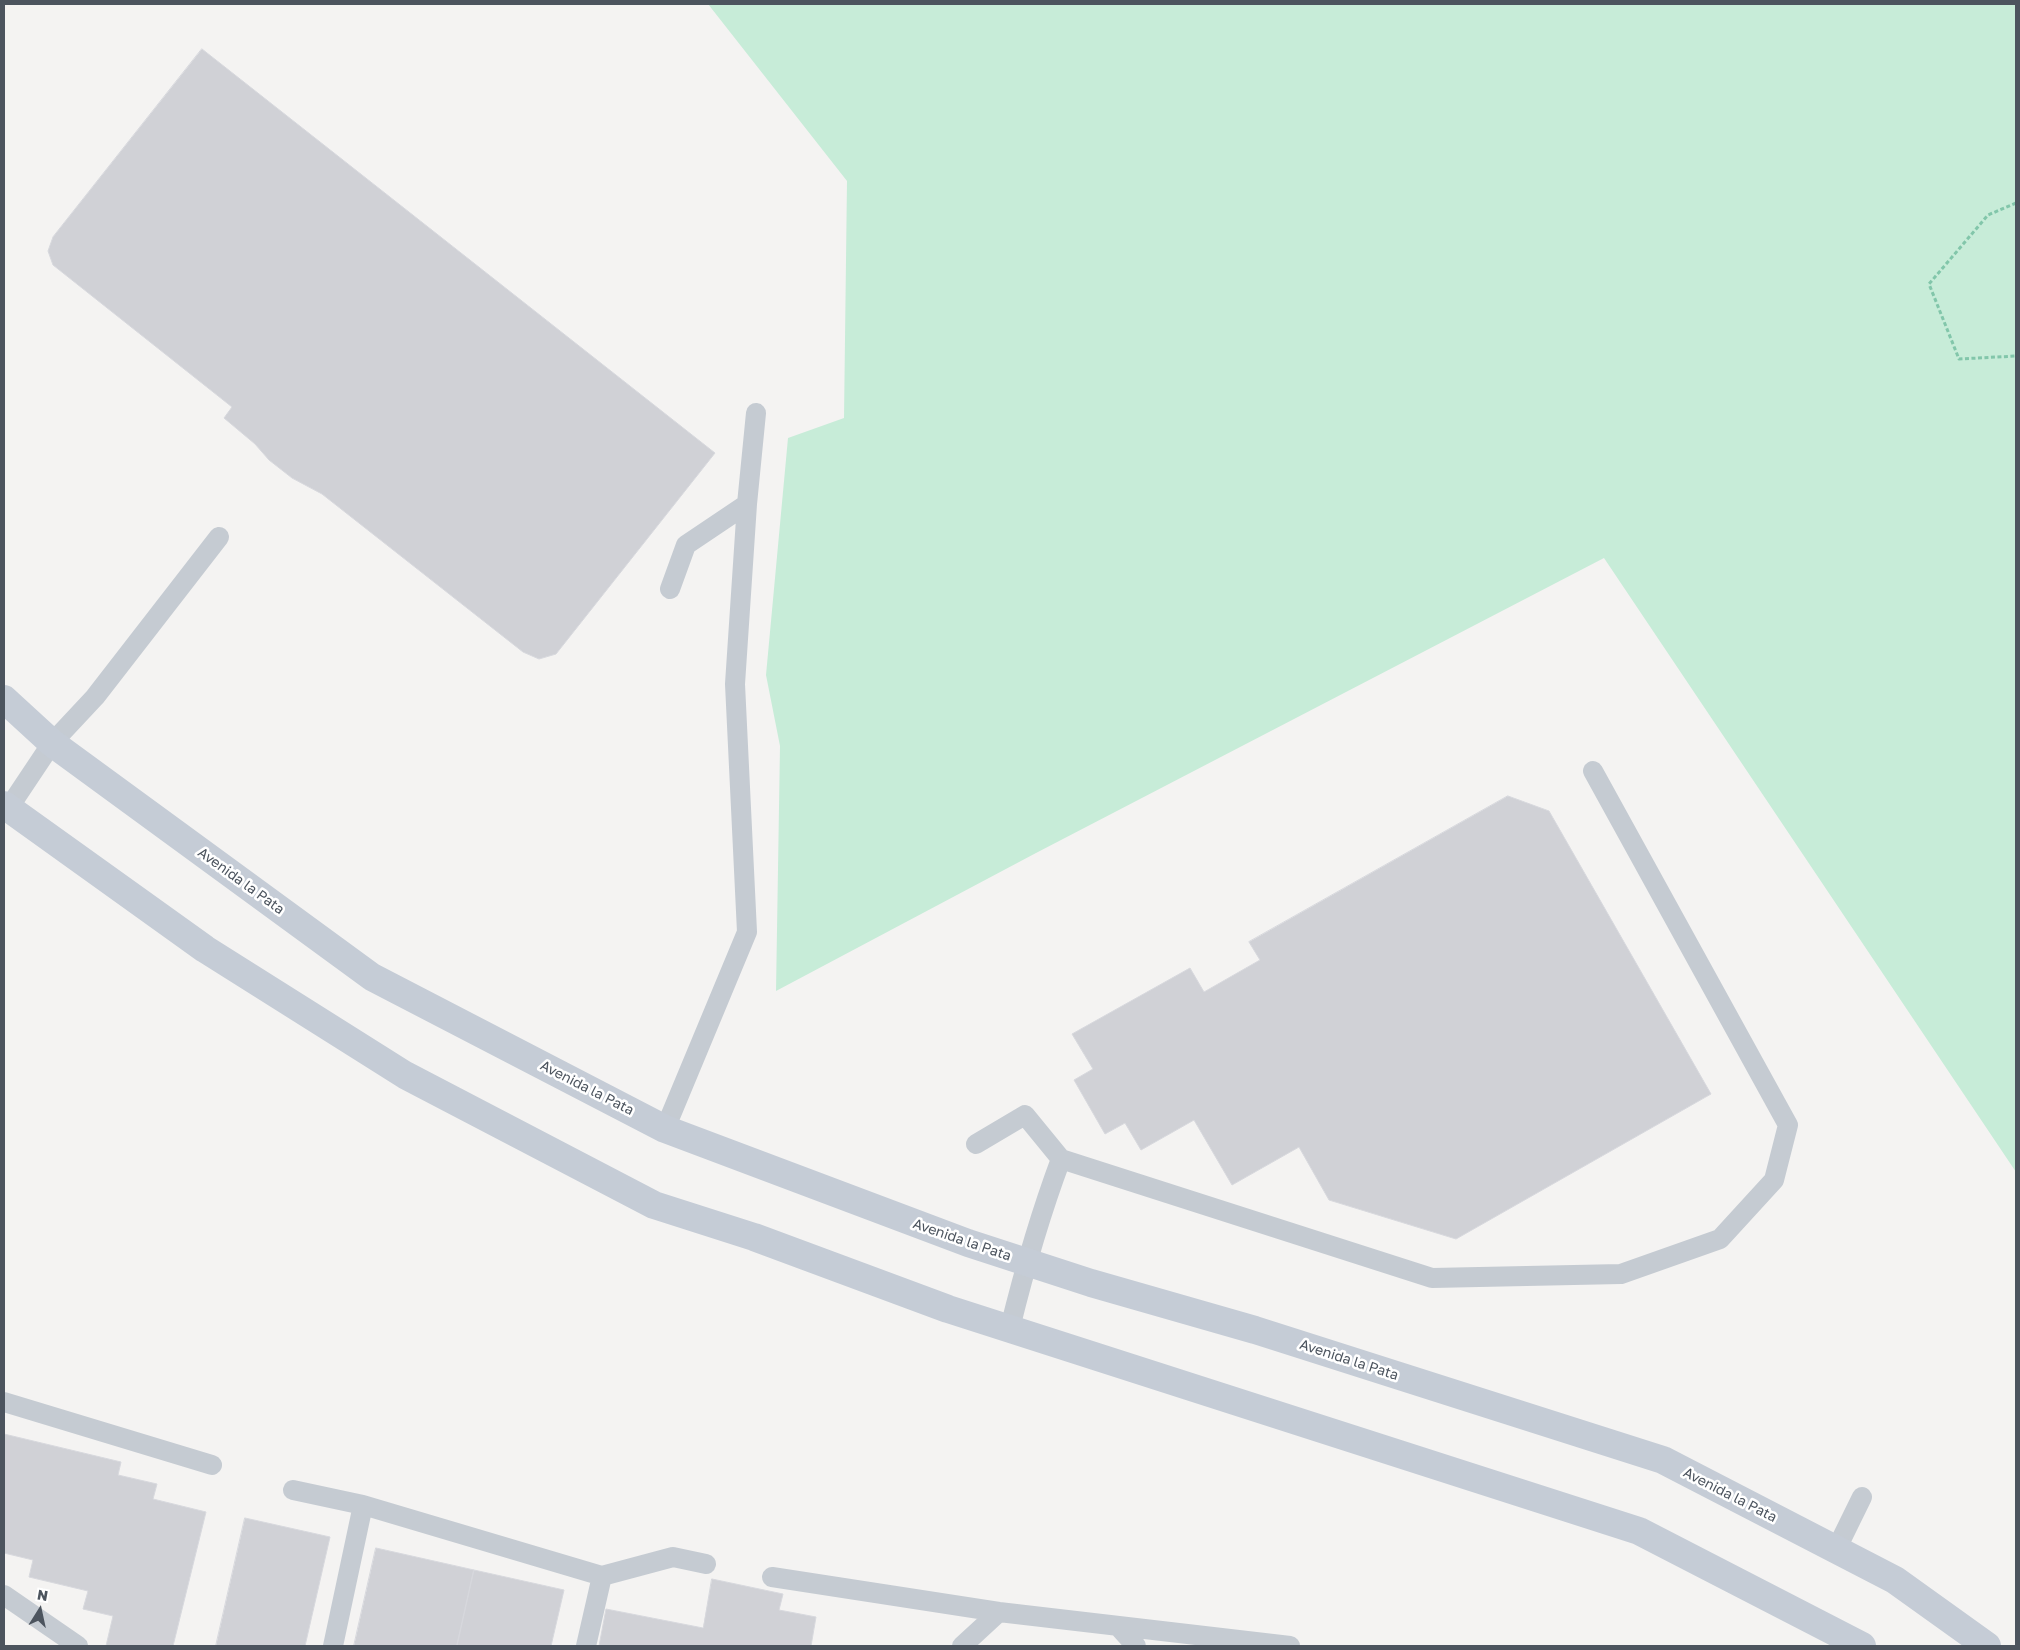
<!DOCTYPE html>
<html>
<head>
<meta charset="utf-8">
<style>
  body { margin:0 }
  #map { position:relative; width:2020px; height:1650px; overflow:hidden; background:#f4f3f2; font-family:"Golos Text",sans-serif }
  canvas { display:block }
  .frame { position:absolute; inset:0; border:5px solid #4c545e; pointer-events:none }
  .north { position:absolute; left:15px; top:1585px; width:50px; height:50px; -webkit-text-stroke:4px #fff; paint-order:stroke; rotate:10deg; font-size:14px; font-weight:700; line-height:20px; text-align:center; color:#4c545e }
  .north::after { content:''; display:block; margin:auto; width:18px; height:22px; background:#4c545e; clip-path:polygon(50% 0,100% 100%,50% 72%,0 100%) }
</style>
</head>
<body>
<div id="map">
<canvas width="2020" height="1650"></canvas>
<div class="frame"></div>
<div class="north">N</div>
</div>
<script>
const ctx = document.querySelector('canvas').getContext('2d');
ctx.lineJoin = 'round';
function paint(path, color) { ctx.fillStyle = color; ctx.fill(path, 'evenodd'); }
function strokePath(path, color, width, dash) { ctx.strokeStyle = color; ctx.lineWidth = width; ctx.lineCap = dash ? 'butt' : 'round'; ctx.setLineDash(dash || []); ctx.stroke(path); }
function drawText(font, color, halo, rows, align = 'center') {
  ctx.font = font + ' "Golos Text",sans-serif'; ctx.lineWidth = 5; ctx.setLineDash([]); ctx.textBaseline = 'middle'; ctx.strokeStyle = halo; ctx.fillStyle = color; for (const [text, x, y, turn = 0] of rows) {
    ctx.save(); ctx.translate(x, y); ctx.rotate((+turn || 0) * Math.PI / 180); ctx.textAlign = isNaN(turn) ? turn : align; if (halo) ctx.strokeText(text, 0, 0); ctx.fillText(text, 0, 0); ctx.restore();
  }
}
const green = new Path2D(`
  M708,4H2016V1172L1604,558L1036,853L776,991L780,746L766,675L788,438L844,418L847,181Z`);
const building = new Path2D(`
  M202,49L715,453L556,654L539,659L523,652L322,494L292,478L269,460L255,444L224,418L232,407L53,265L48,251L53,237Z
  M1508,796L1549,811L1711,1094L1456,1239L1329,1200L1299,1147L1232,1185L1194,1120L1141,1150L1125,1123L1105,1134L1074,1080L1093,1069L1072,1034L1190,968L1204,992L1260,960L1249,942Z
  M4,1434L121,1462L118,1475L157,1484L153,1499L206,1512L173,1646H106L113,1616L83,1609L88,1591L29,1577L33,1560L4,1553Z
  M245,1518L330,1537L305,1646H216Z
  M376,1548L474,1570L457,1646H354Z
  M474,1570L564,1590L551,1646H457Z
  M712,1579L783,1594L779,1610L816,1617L811,1646H599L606,1609L703,1628Z`);
const path = new Path2D(`
  M2016,203L1988,215L1929,284L1959,359L2016,356`);
const service = new Path2D(`
  M670,589L686,545L747,504
  M8,809L52,743L95,697L219,537
  M665,1129L747,932L735,684L747,504L756,413
  M976,1144L1025,1115L1061,1159L1432,1278L1621,1274L1720,1239L1774,1180L1788,1125L1593,771
  M1010,1328C1024,1271 1040,1215 1061,1159
  M4,1402L212,1465
  M293,1490L363,1505
  M1836,1550L1862,1497
  M602,1576L673,1557L706,1564
  M772,1577L999,1612L1290,1646
  M4,1595L78,1646
  M1118,1626L1136,1646
  M333,1646L363,1505L602,1576L586,1646
  M962,1646L999,1612`);
const secondary = new Path2D(`
  M4,699L52,743L372,977L665,1129L968,1243L1091,1283L1255,1330L1663,1460L1895,1580L1987,1646
  M4,805L205,949L405,1075L654,1205L754,1237L948,1309L1639,1531L1862,1646`);
const streetNames = [
  ["Avenida la Pata",241,881,36],
  ["Avenida la Pata",587,1088,27],
  ["Avenida la Pata",962,1240,19],
  ["Avenida la Pata",1349,1360,18],
  ["Avenida la Pata",1730,1495,27]
];
paint(green, '#c7ecd8');
paint(building, '#d0d1d6');
strokePath(building, '#d7d8dd', 1);
strokePath(path, '#82c6aa', 3, [4, 2.5]);
strokePath(service, '#c5cbd2', 20);
strokePath(secondary, '#c5ccd6', 28);
drawText('14px', '#4c545e', '#fff', streetNames);
</script>
</body>
</html>
